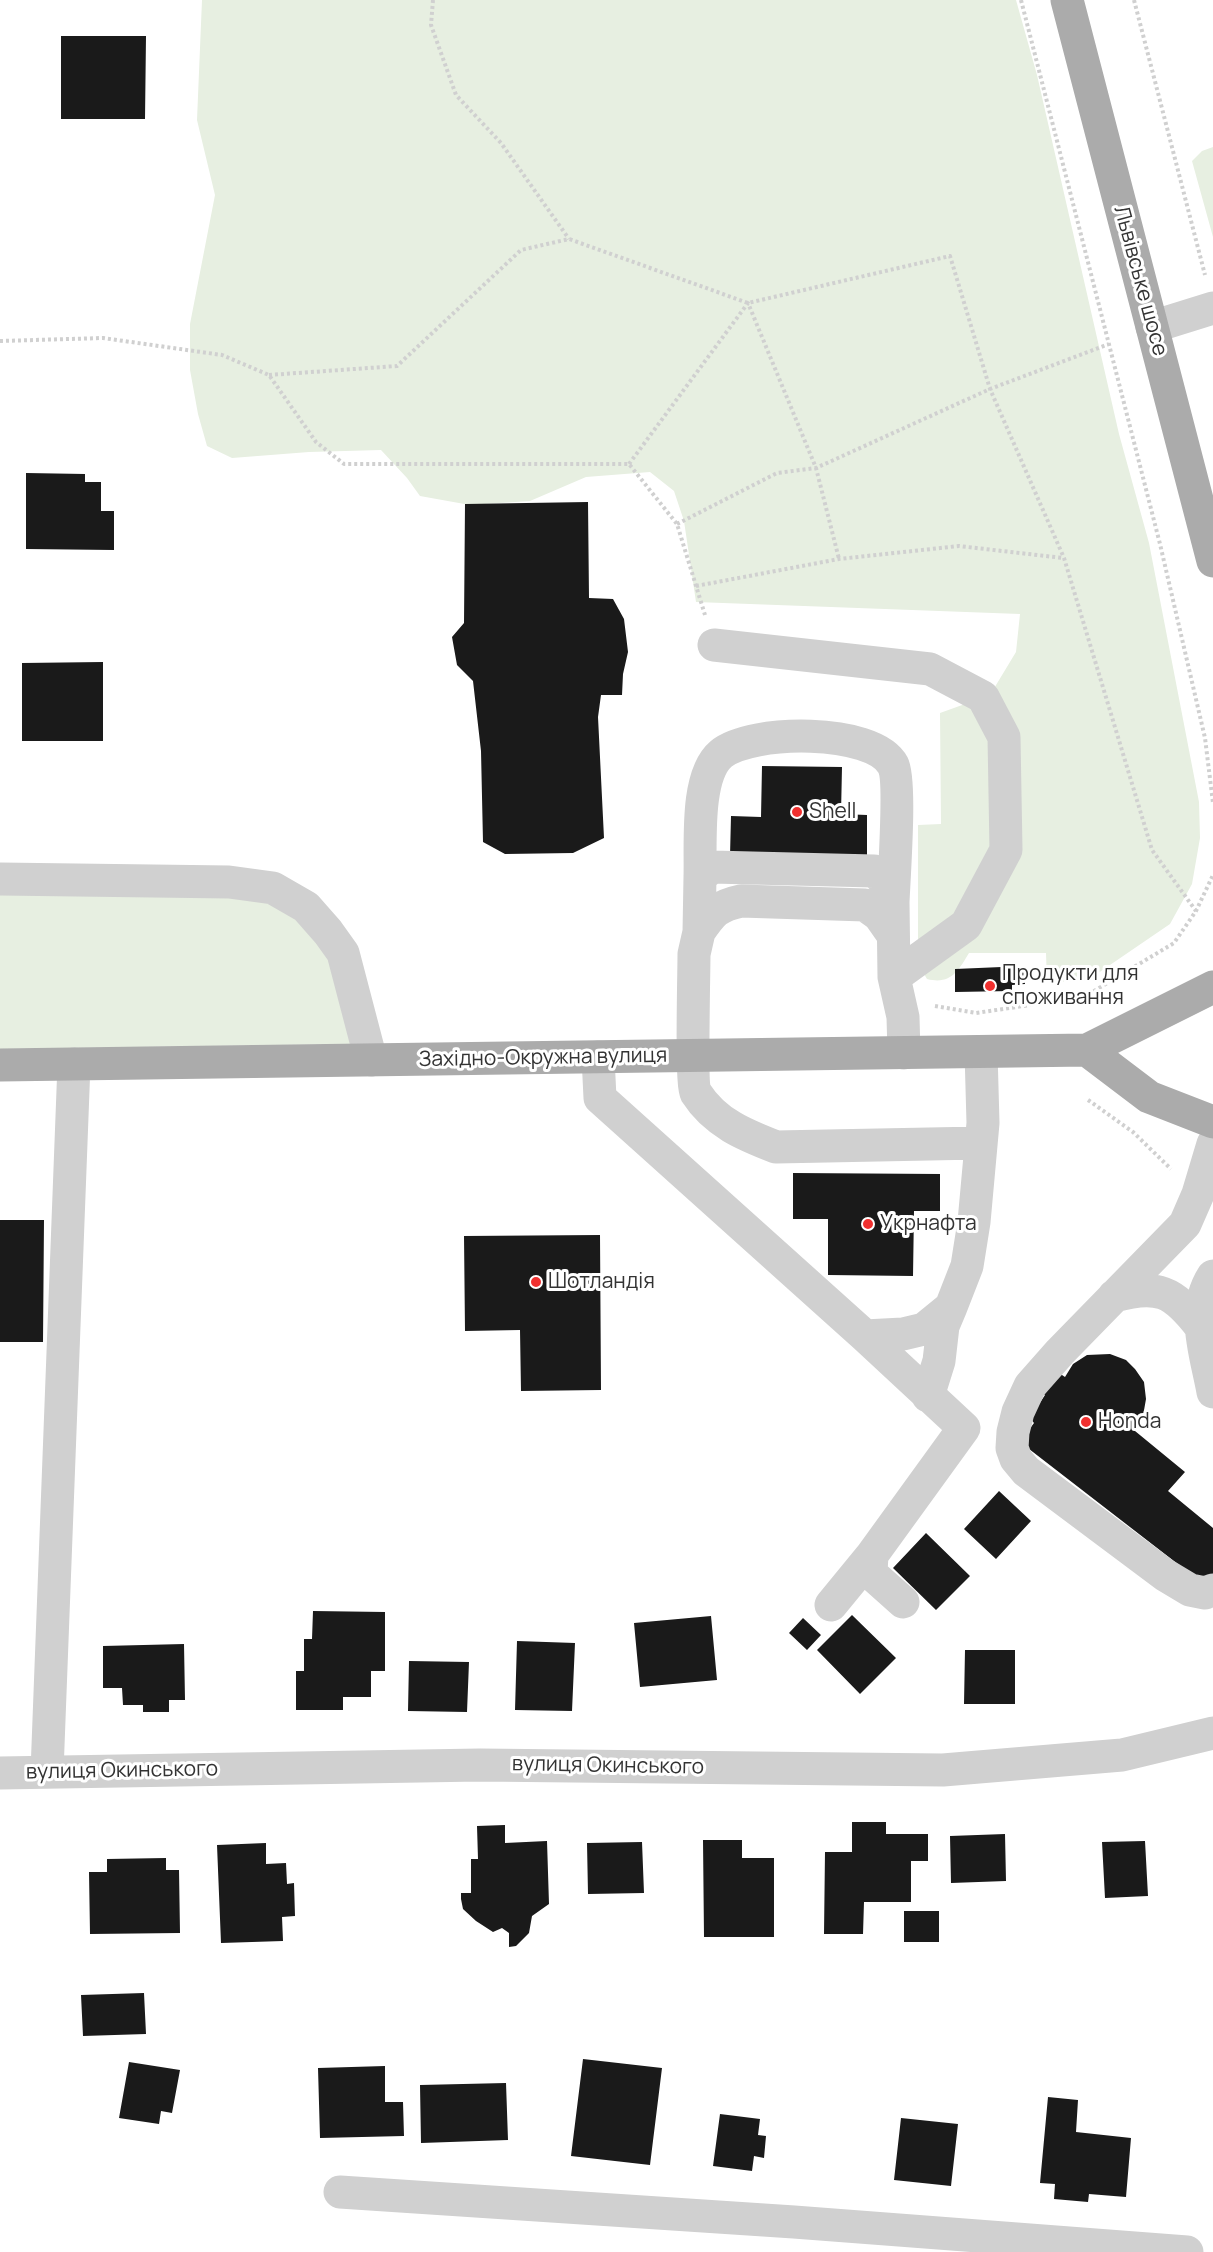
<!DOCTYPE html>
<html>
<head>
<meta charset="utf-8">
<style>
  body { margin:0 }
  canvas { display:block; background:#fff }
</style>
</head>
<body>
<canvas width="1213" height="2252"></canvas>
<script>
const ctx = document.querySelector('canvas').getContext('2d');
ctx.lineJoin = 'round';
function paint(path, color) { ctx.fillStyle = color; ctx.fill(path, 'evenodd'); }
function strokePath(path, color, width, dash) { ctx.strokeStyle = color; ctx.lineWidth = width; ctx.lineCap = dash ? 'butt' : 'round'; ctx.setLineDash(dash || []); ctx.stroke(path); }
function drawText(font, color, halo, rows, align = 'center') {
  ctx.font = font + ' Manrope,sans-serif'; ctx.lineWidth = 6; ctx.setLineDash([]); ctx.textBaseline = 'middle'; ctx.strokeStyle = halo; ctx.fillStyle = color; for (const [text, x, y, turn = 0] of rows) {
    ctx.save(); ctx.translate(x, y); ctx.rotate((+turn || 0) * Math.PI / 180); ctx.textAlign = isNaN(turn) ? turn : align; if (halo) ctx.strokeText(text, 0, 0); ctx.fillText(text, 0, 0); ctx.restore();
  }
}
const green = new Path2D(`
  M202,0H1016L1037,75L1119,434L1149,543L1199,802L1200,838L1192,884L1170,924L1088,980L1047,983L1046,953H969C958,971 951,985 927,979L918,964V825L941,824L940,713L990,695L1016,652L1020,614L696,602L684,521L674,491L650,472L586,477L530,501L470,505L420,496L407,478L381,450L309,452L232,458L207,446L198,414L190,370V324L215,195L197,120Z
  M1213,147V237L1192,161L1202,151Z
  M0,894L228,897L269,902L297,918L330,960L352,1044L0,1049Z`);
const building = new Path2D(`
  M61,36H146L145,119H61Z
  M26,473L85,474V482H101V511H114V550L26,549Z
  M588,502L589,598L613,599L624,619L628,652L623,674L622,695H601L598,717L604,838L573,853L505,854L483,842L481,751L473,681L457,665L452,637L464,623L465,504Z
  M103,662V741H22V663Z
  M762,766L842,767L841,814L867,815V858L730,856L731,816L761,817Z
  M1025,966V984L1012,985V991L955,992V969Z
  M793,1173L940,1174V1211H914L913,1276L828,1275V1219H793Z
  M0,1220H44L43,1342H0Z
  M600,1235L601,1390L521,1391L520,1330L465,1331L464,1236Z
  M1110,1354L1126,1360L1135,1369L1144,1382L1146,1399L1143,1416L1135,1431L1185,1472L1168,1491L1213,1528V1575L1204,1579L1192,1575L1020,1442L1034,1423L1030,1418L1045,1395L1037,1389L1053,1369L1065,1377L1073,1364L1087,1355Z
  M999,1491L1031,1521L996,1559L964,1529Z
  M926,1533L970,1576L936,1610L893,1568Z
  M313,1611L385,1612V1671H371V1697H343V1710H296V1671H304V1639H312Z
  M852,1615L896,1658L860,1694L817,1650Z
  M711,1616L717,1680L640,1687L634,1623Z
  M803,1618L821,1635L807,1650L789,1633Z
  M517,1641L575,1643L572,1711L515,1710Z
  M184,1644L185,1700H169V1712H143V1705H123L122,1688H103V1646Z
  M965,1650H1015V1704H964Z
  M409,1661L469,1662L467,1712L408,1711Z
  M852,1822H886V1834H928V1861H911V1902H864L863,1934H824L825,1852H852Z
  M505,1825V1843L547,1841L549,1904L532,1916L529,1933L516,1946L509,1947V1933L502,1928L493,1932L476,1921L463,1909L461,1899V1893H471V1859H478L477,1826Z
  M1005,1834L1006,1881L951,1883L950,1836Z
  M703,1840H742V1858H774V1937H704Z
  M1145,1841L1148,1896L1105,1898L1102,1842Z
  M642,1842L644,1893L588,1894L587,1843Z
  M266,1843V1864L286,1863L287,1884L294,1883L295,1916L282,1917L283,1941L221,1943L217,1845Z
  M166,1858V1870H179L180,1933L90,1934L89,1872H107V1859Z
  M904,1911H939V1942H904Z
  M144,1993L146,2034L83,2036L81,1995Z
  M583,2059L662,2068L650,2165L571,2156Z
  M129,2062L180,2070L172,2113L161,2111L159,2124L119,2118Z
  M385,2066V2102H403L404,2136L320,2138L318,2068Z
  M506,2083L508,2140L421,2143L420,2085Z
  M1048,2097L1078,2100L1076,2132L1131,2138L1126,2197L1089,2194L1088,2202L1054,2199L1055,2184L1040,2183Z
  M720,2114L760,2119L758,2135L766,2136L764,2158L754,2156L752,2171L713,2166Z
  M901,2118L958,2124L951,2186L894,2180Z`);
const path = new Path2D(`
  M433,0L431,25L456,95L501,143L569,239
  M1021,0L1160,544L1205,738L1213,803
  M1134,0L1205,275
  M0,341L103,338L222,355L269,375L316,442L344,464H629L677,524L705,615
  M269,375L397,366L521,250L569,239L748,303L950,256L990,389L1064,558L1152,850L1196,911
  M629,464L748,303L816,468L839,559
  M677,524L777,473L816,468L990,389L1109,344
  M696,586L839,559L959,546L1063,558
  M935,1006L976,1013L1084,997L1174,943L1196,911L1213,875
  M1088,1100L1133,1132L1171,1169`);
const minor = new Path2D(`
  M1152,327L1213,308
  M714,645L930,669L983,697L1004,737L1006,850L966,925L894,977
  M700,877C701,845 695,776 721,754C751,729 873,728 893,765C901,780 894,878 893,902
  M0,879L229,882L273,888L306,907L328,932L343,953L371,1060
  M699,932C712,913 717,906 741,901L865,905L879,915L893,935
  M904,1053L903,1017L894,977L893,902L889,884L874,871L712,867L700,877L699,932L694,954C694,973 691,1084 696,1093C715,1123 745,1135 776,1147L980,1143
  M598,1057L600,1098L865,1336L964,1428L872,1555L831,1605
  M1213,1144L1198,1194L1185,1224L1060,1352L1030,1386L1018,1412L1013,1432L1012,1448L1016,1459L1026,1471L1165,1575L1190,1590L1205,1593L1213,1590
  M1213,1276C1190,1312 1206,1353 1213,1392
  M1114,1296C1158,1284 1173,1291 1200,1326
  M865,1336L903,1334L924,1329L951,1307L967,1266L974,1222L983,1123L981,1052
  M928,1396L939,1361L943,1326L951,1307
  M872,1555L871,1572L875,1577L903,1602
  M47,1772L74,1064
  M0,1773L480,1765L943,1770L1122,1755L1213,1733
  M340,2192L794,2222L1187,2252`);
const major = new Path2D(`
  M1067,0L1213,561
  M1087,1050L1149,1097L1213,1122
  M0,1065L1087,1050L1213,987`);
const markers = [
  [797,812,6,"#f0302f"],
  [990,986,6,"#f0302f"],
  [868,1224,6,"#f0302f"],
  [536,1282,6,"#f0302f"],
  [1086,1422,6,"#f0302f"]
];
const streetNames = [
  ["Львівське шосе",1140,281,75],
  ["Західно-Окружна вулиця",543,1058,-1],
  ["вулиця Окинського",608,1766,1],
  ["вулиця Окинського",122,1771,-1]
];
const poiNames = [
  ["Shell",809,812],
  ["Продукти для",1002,974],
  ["споживання",1002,998],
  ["Укрнафта",880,1224],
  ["Шотландія",548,1282],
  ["Honda",1098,1422]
];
paint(green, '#e7efe1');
paint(building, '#1a1a1a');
strokePath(path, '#d0d0d0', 4, [3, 3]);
strokePath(minor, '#d0d0d0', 33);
strokePath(major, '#ababab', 33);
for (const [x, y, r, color] of markers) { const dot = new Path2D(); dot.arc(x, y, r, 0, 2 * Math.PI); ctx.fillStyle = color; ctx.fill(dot); strokePath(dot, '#fff', 2); }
drawText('21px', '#333', '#fff', streetNames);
drawText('21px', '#333', '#fff', poiNames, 'left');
</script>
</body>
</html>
